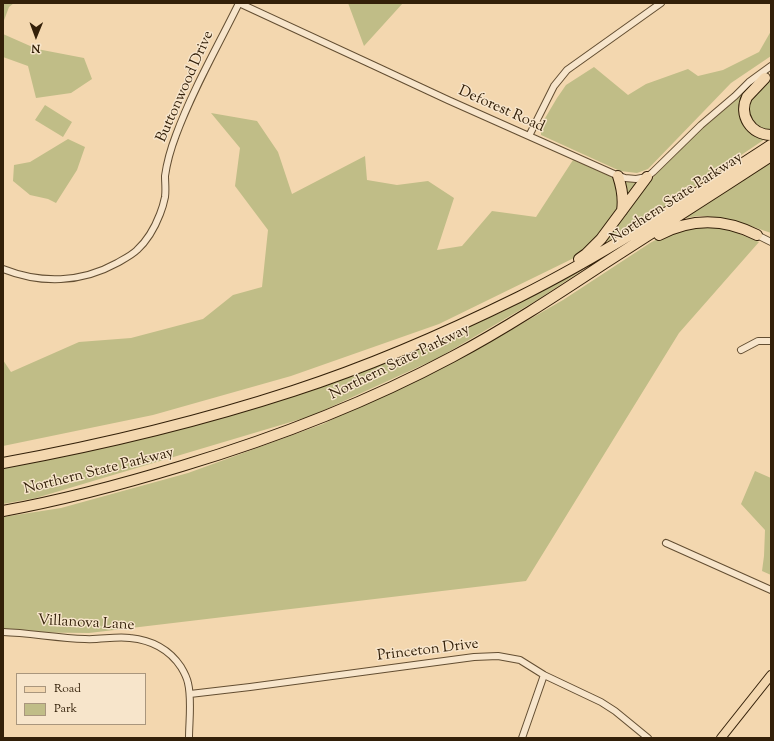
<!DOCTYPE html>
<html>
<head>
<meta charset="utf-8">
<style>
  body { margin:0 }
  #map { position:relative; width:774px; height:741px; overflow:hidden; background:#f3d7af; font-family:"Sorts Mill Goudy",serif }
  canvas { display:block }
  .frame { position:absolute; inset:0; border:4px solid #332009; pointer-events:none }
  .legend { position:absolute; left:16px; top:673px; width:130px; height:52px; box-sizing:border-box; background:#f7e5cb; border:1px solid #a9967d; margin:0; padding:5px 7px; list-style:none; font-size:12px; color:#332009 }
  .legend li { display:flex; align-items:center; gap:8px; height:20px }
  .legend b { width:20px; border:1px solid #a9967d }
  .north { position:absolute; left:16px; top:16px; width:40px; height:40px; -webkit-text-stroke:3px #f7e5cb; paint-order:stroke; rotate:181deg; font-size:11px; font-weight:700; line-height:16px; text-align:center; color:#332009 }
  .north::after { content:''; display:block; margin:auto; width:14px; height:18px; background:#332009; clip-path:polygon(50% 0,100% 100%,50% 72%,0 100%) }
</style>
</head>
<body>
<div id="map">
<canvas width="774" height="741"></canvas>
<div class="frame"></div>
<ul class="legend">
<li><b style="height:5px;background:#f3d7af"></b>Road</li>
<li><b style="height:11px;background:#c0bd87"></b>Park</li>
</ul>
<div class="north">N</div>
</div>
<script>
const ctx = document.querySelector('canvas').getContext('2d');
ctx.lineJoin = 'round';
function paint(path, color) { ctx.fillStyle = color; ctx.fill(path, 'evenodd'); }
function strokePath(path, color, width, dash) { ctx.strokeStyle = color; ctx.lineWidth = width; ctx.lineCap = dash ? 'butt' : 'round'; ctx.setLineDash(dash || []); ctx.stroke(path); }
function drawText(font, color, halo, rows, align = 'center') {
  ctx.font = font + ' "Sorts Mill Goudy",serif'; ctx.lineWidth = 3; ctx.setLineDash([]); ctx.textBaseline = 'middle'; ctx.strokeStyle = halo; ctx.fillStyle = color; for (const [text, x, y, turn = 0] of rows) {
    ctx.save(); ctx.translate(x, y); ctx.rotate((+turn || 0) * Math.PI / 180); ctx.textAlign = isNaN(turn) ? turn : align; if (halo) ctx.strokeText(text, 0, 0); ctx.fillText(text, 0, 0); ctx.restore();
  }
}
const green = new Path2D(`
  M4,3H14L9,7L3,23V5Z
  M348,3H403L364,46Z
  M771,31V56L731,83L648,169L637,173L620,171L541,135V125L557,98L566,85L594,67L628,95L646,84L688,69L698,76L723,70L759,52Z
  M3,34L37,49L84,58L92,79L71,93L36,98L28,66L3,57Z
  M771,79V130C766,130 760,129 756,126C745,116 745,101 756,90C760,86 766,83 771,79Z
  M741,95L743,96L740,108L765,139L652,215L603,244L602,242L659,170L691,138Z
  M45,105L72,122L63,137L35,120Z
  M211,113L257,121L278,152L292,194L365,156L367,180L397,185L428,181L454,198L437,250L462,246L492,211L536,217L573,160L607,174L613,178L619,189L617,209L594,240L578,256L439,324L291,376L153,415L3,446V360L11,372L79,342L131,338L203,319L233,295L262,287L268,230L235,186L240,148Z
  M68,139L85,147L77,170L56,203L48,199L30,195L13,181L14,165L30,162Z
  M771,159V233C748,225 725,216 700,216C695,216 689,218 684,218L700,206Z
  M624,181L637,182L628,195L626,193Z
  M704,224L728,229L759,242L679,333L526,581L89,633L3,632V517L61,508L188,473L323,424L497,338L563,300L650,243L674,230Z
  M584,269L539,299L438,358L311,416L36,498L3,504V466L131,441L418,348L504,311Z
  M755,471L771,478V575L762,571L764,556L765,530L741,504Z`);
const minor = new Path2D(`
  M239,3L375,66L448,100L614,174L625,178L636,179L647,177L653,172L701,125L735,96L749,82L771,66
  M529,136L554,86L567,70L661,3
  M757,235L771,242
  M3,269C41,284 81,283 117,263C124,259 132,255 137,250C148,240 155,227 160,214C162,209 164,202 165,197C166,190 165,182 165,176C167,162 171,148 176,135C193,89 218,46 239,3
  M741,350L758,341H771
  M666,543L771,590
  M3,632C30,633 57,638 85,639C100,640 115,636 130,638C151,640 169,649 181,667C184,672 187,678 188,683C192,699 189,722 189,738
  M190,694L250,687L474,657L498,656L520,660L544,675L601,702L615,711L648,738
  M522,738L544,675`);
const major = new Path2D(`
  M721,738L771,675`);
const highway = new Path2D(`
  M765,78L747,97C738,115 751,135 771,135
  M618,176C622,188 624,198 622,211
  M659,235C691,218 724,218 757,235
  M579,259L586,254L601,239L647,177
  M3,463C101,445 198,422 293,391C370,366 446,333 519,297C607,253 688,199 771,145
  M3,511C63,500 123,484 182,466C275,438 366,403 452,357C505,329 555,296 605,263C661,227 716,192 771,156`);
const streetNames = [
  ["Buttonwood Drive",186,87,-66],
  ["Deforest Road",501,110,24],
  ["Northern State Parkway",677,199,-33],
  ["Northern State Parkway",400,363,-26],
  ["Northern State Parkway",99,472,-14],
  ["Villanova Lane",86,624,3],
  ["Princeton Drive",428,651,-7]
];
paint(green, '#c0bd87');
strokePath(minor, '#634e32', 8);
strokePath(major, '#332009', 10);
strokePath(highway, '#332009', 12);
strokePath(minor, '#f7e5cb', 6);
strokePath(major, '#f3d7af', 8);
strokePath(highway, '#f3d7af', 10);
drawText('15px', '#332009', '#f7e5cb', streetNames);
</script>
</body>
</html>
